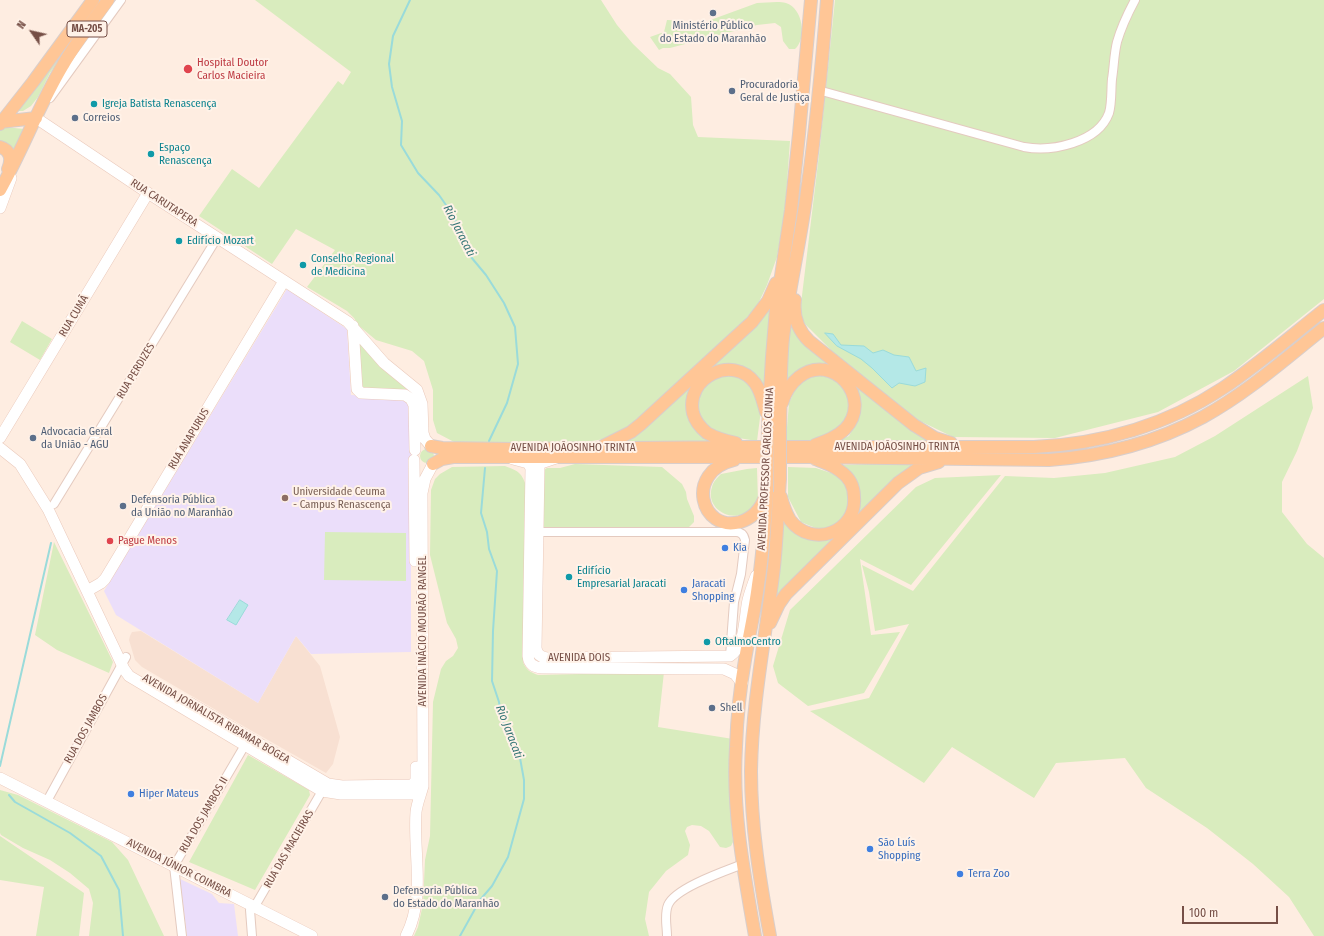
<!DOCTYPE html>
<html>
<head>
<meta charset="utf-8">
<style>
  body { margin:0 }
  #map { position:relative; width:1324px; height:936px; overflow:hidden; background:#feede1; font-family:"Fira Sans Condensed",sans-serif }
  canvas { display:block }
  .north { position:absolute; left:12px; top:12px; width:40px; height:40px; -webkit-text-stroke:3px #fff2e8; paint-order:stroke; rotate:304deg; font-size:11px; font-weight:700; line-height:16px; text-align:center; color:#764f46 }
  .north::after { content:''; display:block; margin:auto; width:14px; height:18px; background:#764f46; clip-path:polygon(50% 0,100% 100%,50% 72%,0 100%) }
  .scale { position:absolute; left:1182px; top:906px; width:96px; height:18px; box-sizing:border-box; border:2px solid #764f46; border-top:0; padding-left:5px; font-size:12px; line-height:14px; white-space:nowrap; color:#764f46; -webkit-text-stroke:3px #fff2e8; paint-order:stroke }
</style>
</head>
<body>
<div id="map">
<canvas width="1324" height="936"></canvas>
<div class="north">N</div>
<div class="scale">100 m</div>
</div>
<script>
const ctx = document.querySelector('canvas').getContext('2d');
ctx.lineJoin = 'round';
function paint(path, color) { ctx.fillStyle = color; ctx.fill(path, 'evenodd'); }
function strokePath(path, color, width, dash) { ctx.strokeStyle = color; ctx.lineWidth = width; ctx.lineCap = dash ? 'butt' : 'round'; ctx.setLineDash(dash || []); ctx.stroke(path); }
function drawText(font, color, halo, rows, align = 'center') {
  ctx.font = font + ' "Fira Sans Condensed",sans-serif'; ctx.lineWidth = 4; ctx.setLineDash([]); ctx.textBaseline = 'middle'; ctx.strokeStyle = halo; ctx.fillStyle = color; for (const [text, x, y, turn = 0] of rows) {
    ctx.save(); ctx.translate(x, y); ctx.rotate((+turn || 0) * Math.PI / 180); ctx.textAlign = isNaN(turn) ? turn : align; if (halo) ctx.strokeText(text, 0, 0); ctx.fillText(text, 0, 0); ctx.restore();
  }
}
const residential = new Path2D(`
  M141,631L258,703L296,636L320,666L340,737L333,764L326,773L245,727L142,667L135,660L129,640L130,636L132,632Z`);
const education = new Path2D(`
  M287,289L347,329L351,395L403,398L411,405V652L311,654L296,636L258,703L116,615L104,591Z
  M180,879L212,894L219,903L234,904L238,936H187Z`);
const green = new Path2D(`
  M100,0H104L50,73L38,97L31,106L23,111H18L17,110Z
  M255,0H601L617,25L633,44L658,68L670,74L691,97L693,125L698,137L790,141L785,210L777,257L767,285L757,306L742,323L635,422L620,433L604,439L586,442L456,443L437,433L433,420V390L424,361L412,351L376,340L358,325L354,318L347,311L307,287L335,250L296,229L272,264L199,216L232,169L259,188L338,81L343,85L351,72Z
  M835,0H1324V299L1234,371L1158,412L1055,438L953,437L918,420L835,354L804,323L800,312L819,155Z
  M757,3C766,3 778,1 786,3C803,8 807,39 795,49H789L783,41L781,27L775,23L757,25L670,48H663L659,50L650,37L664,32L667,20L705,22Z
  M5,127L24,129V131L14,150L8,144L0,141V130Z
  M770,306L766,391L732,366L689,397L715,442H626L625,440Z
  M789,318L792,321L929,441L833,443L849,436L858,418L860,400L827,366L786,384Z
  M22,321L52,339L40,360L10,342Z
  M359,341L414,393L362,389Z
  M726,374L741,377L753,387L761,410L757,441L726,436L713,432L700,420L697,395L705,384Z
  M818,375L834,379L848,393L852,409L844,426L829,437L810,441L786,440L789,403L798,383Z
  M1308,376L1313,408L1297,451L1282,482V512L1307,544L1324,558V936H1314L1289,897L1253,864L1207,828L1146,788L1125,758L1056,763L1034,798L952,747L924,783L810,711L869,698L909,624L875,631L869,592L862,565L913,591L1005,476L1054,478L1105,473L1175,457L1215,436Z
  M420 456a7 7 0 1 1 14 0a7 7 0 1 1-14 0Z
  M930,462L776,600L783,512L792,528L806,539L828,540L854,519L859,507L840,465Z
  M575,464L662,467L682,484L686,492L687,499L694,516V522L688,528L543,529L544,470L547,468H560Z
  M505,466C518,471 521,472 526,485L523,662C526,670 530,672 538,675L664,672L658,727L733,739C728,774 730,808 733,842L731,846L726,848L720,847L709,831L701,826L692,825L687,827L685,831L690,845L688,855L666,871L649,892L645,919L649,936H414L418,927L423,904L425,860L430,836L433,702L441,669L446,661L453,656L458,648L456,639L447,623L430,555L431,490L435,479L440,474L452,467Z
  M788,467L816,468L837,475L850,491L849,509L841,521L831,527L818,529L801,522L788,497Z
  M757,468L758,501C755,505 751,510 747,512C730,523 705,508 712,487C713,482 717,478 721,474L747,469Z
  M1001,475L911,585L860,559L871,635L900,632L864,693L808,706L778,683L773,666L790,610L916,487L935,478Z
  M325,532L406,533V581L324,580Z
  M54,542L113,662L109,673L57,650L35,635Z
  M248,755L309,790L310,795L255,890L189,862Z
  M0,790L18,795L112,842L128,860L164,936H89L93,903L89,889L70,873L50,860L23,848L1,835L0,833Z
  M0,836L84,893L79,936H36L44,887L0,880Z`);
const water = new Path2D(`
  M825,333L833,334L841,345L864,346L873,353L883,350L894,355L909,357L916,371L926,368L925,382L915,386L899,383L892,388L872,368L861,359L837,346Z
  M240,600L248,605L236,625L227,620Z`);
const stream = new Path2D(`
  M410,0L393,36L389,64L392,87L402,121L401,145L418,173L439,195L453,215L471,257L486,275L504,303L515,327L518,364L507,403L489,441
  M0,766L51,543
  M9,795L15,802L70,833L101,856L119,890L123,936
  M460,936L480,900L492,886L508,857L524,799V780L520,758L502,720L499,702L492,681L493,631L497,571L489,549L487,532L481,513L485,468`);
const street = new Path2D(`
  M818,90L1024,147C1051,152 1098,143 1109,113C1112,103 1111,89 1112,79C1114,67 1114,54 1117,42C1121,28 1128,13 1135,0
  M50,98L121,0
  M54,504L217,238
  M538,532H736C741,532 744,535 745,540L741,574L734,602L730,656
  M47,801L126,657
  M182,936L174,866L245,745
  M252,936L250,910L255,906L322,791
  M667,936C667,926 664,915 668,905C675,888 725,871 743,864`);
const secondary = new Path2D(`
  M36,118L148,193L348,322L384,363L417,390L422,404L423,433L425,439L431,446
  M0,208L11,178
  M353,326L357,389L361,393L405,395L411,399L414,405L415,450
  M0,438L148,193
  M0,448L20,464L48,509L124,669L129,676L322,791L341,794H414L419,791L423,785L422,493L425,479L433,464
  M556,458L541,463L539,466L536,648C537,654 540,657 547,658L730,656C746,645 744,618 748,600C750,592 753,584 756,576
  M513,459L528,463L531,468L528,656C529,665 534,667 542,668L724,669L735,674L742,683
  M414,460L415,561
  M87,591L101,583L105,579L284,281
  M190,703L328,784L342,786L412,785L416,781V767
  M0,778L312,936
  M406,936C426,897 413,854 416,812C417,803 421,794 423,786`);
const primary = new Path2D(`
  M0,122L36,118
  M0,124L33,82L93,0
  M0,147C11,150 12,160 8,169
  M0,190C23,149 39,105 63,65C76,42 93,21 108,0
  M795,300C793,316 797,329 809,341L914,425L935,438L951,443
  M782,403C785,393 790,384 799,377C832,351 874,398 845,429C837,437 826,441 815,445
  M768,426L772,357L776,309L791,210L799,134L811,0
  M780,429C781,398 780,368 783,338C789,288 801,240 807,191C816,127 822,64 827,0
  M736,443C726,441 716,438 707,433C701,428 695,421 693,413C685,377 733,354 755,383C761,391 763,402 766,412
  M431,446L442,448L513,449L749,447H1034C1101,444 1167,425 1223,388C1258,365 1291,336 1324,310
  M603,446L631,432L641,424L752,322L768,301L776,283
  M734,460C684,472 701,533 740,522C753,518 761,508 765,497
  M433,464L442,459L453,457H808L1049,460C1103,456 1155,443 1203,417C1247,393 1285,359 1324,328
  M781,497C783,505 786,513 790,520C812,549 857,532 854,497C854,485 849,477 840,471C833,465 823,462 815,459
  M770,623L779,604L786,594L898,483L919,468L939,462
  M755,936C744,873 732,811 736,747C737,718 740,688 745,660C749,635 755,610 758,585C763,554 765,523 767,492
  M770,936C760,881 751,827 751,771C752,702 766,635 774,567C777,538 778,508 780,479`);
const primaryBridge = new Path2D(`
  M780,479V429
  M767,492L768,426`);
const markers = [
  [713,13,4,"#5c6f8a"],
  [188,69,5,"#e0444e"],
  [732,91,4,"#5c6f8a"],
  [94,104,4,"#0f9aa8"],
  [75,118,4,"#5c6f8a"],
  [151,154,4,"#0f9aa8"],
  [179,241,4,"#0f9aa8"],
  [303,265,4,"#0f9aa8"],
  [33,438,4,"#5c6f8a"],
  [285,498,4,"#8d6e63"],
  [123,506,4,"#5c6f8a"],
  [110,541,4,"#e0444e"],
  [725,548,4,"#3f7fe0"],
  [569,577,4,"#0f9aa8"],
  [684,590,4,"#3f7fe0"],
  [707,642,4,"#0f9aa8"],
  [712,708,4,"#5c6f8a"],
  [131,794,4,"#3f7fe0"],
  [870,849,4,"#3f7fe0"],
  [960,874,4,"#3f7fe0"],
  [385,897,4,"#5c6f8a"]
];
const shields = [
  [87,29,40]
];
const shieldNames = [
  ["MA-205",87,29]
];
const serviceNames = [
  ["Ministério Público",713,26,"center"],
  ["do Estado do Maranhão",713,39,"center"],
  ["Procuradoria",740,85],
  ["Geral de Justiça",740,98],
  ["Correios",83,118],
  ["Advocacia Geral",41,432],
  ["da União - AGU",41,445],
  ["Defensoria Pública",131,500],
  ["da União no Maranhão",131,513],
  ["Shell",720,708],
  ["Defensoria Pública",393,891],
  ["do Estado do Maranhão",393,904]
];
const healthNames = [
  ["Hospital Doutor",197,63],
  ["Carlos Macieira",197,76],
  ["Pague Menos",118,541]
];
const cultureNames = [
  ["Igreja Batista Renascença",102,104],
  ["Espaço",159,148],
  ["Renascença",159,161],
  ["Edifício Mozart",187,241],
  ["Conselho Regional",311,259],
  ["de Medicina",311,272],
  ["Edifício",577,571],
  ["Empresarial Jaracati",577,584],
  ["OftalmoCentro",715,642]
];
const streetNames = [
  ["RUA CARUTAPERA",164,203,33],
  ["RUA CUMÃ",74,316,-59],
  ["RUA PERDIZES",136,371,-59],
  ["RUA ANAPURUS",189,439,-59],
  ["AVENIDA JOÃOSINHO TRINTA",897,447],
  ["AVENIDA JOÃOSINHO TRINTA",573,448],
  ["AVENIDA PROFESSOR CARLOS CUNHA",766,469,-87],
  ["AVENIDA INÁCIO MOURÃO RANGEL",423,631,-90],
  ["AVENIDA DOIS",579,658],
  ["AVENIDA JORNALISTA RIBAMAR BOGEA",216,719,30],
  ["RUA DOS JAMBOS",86,729,-61],
  ["RUA DOS JAMBOS II",204,815,-60],
  ["RUA DAS MACIEIRAS",289,849,-60],
  ["AVENIDA JÚNIOR COIMBRA",179,868,27]
];
const educationNames = [
  ["Universidade Ceuma",293,492],
  ["- Campus Renascença",293,505]
];
const shopNames = [
  ["Kia",733,548],
  ["Jaracati",692,584],
  ["Shopping",692,597],
  ["Hiper Mateus",139,794],
  ["São Luís",878,843],
  ["Shopping",878,856],
  ["Terra Zoo",968,874]
];
const waterNames = [
  ["Rio Jaracati",459,231,63],
  ["Rio Jaracati",509,732,69]
];
paint(residential, '#f8e0d2');
paint(education, '#ebdefa');
paint(green, '#d9ecbe');
paint(water, '#b4e8e7');
strokePath(water, '#9adbda', 1);
strokePath(stream, '#9adbda', 2);
strokePath(street, '#e4cabf', 10);
strokePath(secondary, '#eac9bb', 12);
strokePath(primary, '#d9cecb', 14);
strokePath(street, '#fff', 8);
strokePath(secondary, '#fff', 11);
strokePath(primary, '#ffc696', 12);
strokePath(primaryBridge, '#d9cecb', 14, []);
strokePath(primaryBridge, '#ffc696', 12);
for (const [x, y, r, color] of markers) { const dot = new Path2D(); dot.arc(x, y, r, 0, 2 * Math.PI); ctx.fillStyle = color; ctx.fill(dot); strokePath(dot, '#fff2e8', 1.5); }
for (const [x, y, w] of shields) { const box = new Path2D(); box.roundRect(x - w / 2, y - 8, w, 16, 3); ctx.fillStyle = '#fff2e8'; ctx.fill(box); strokePath(box, '#764f46', 1); }
drawText('bold 10px', '#764f46', null, shieldNames);
drawText('11px', '#4e5e75', '#fff2e8', serviceNames, 'left');
drawText('11px', '#be3a42', '#fff2e8', healthNames, 'left');
drawText('11px', '#0d838f', '#fff2e8', cultureNames, 'left');
drawText('11px', '#764f46', '#fff2e8', streetNames);
drawText('11px', '#785e54', '#fff2e8', educationNames, 'left');
drawText('11px', '#366cbe', '#fff2e8', shopNames, 'left');
drawText('italic 12px', '#367676', '#fff2e8', waterNames);
</script>
</body>
</html>
